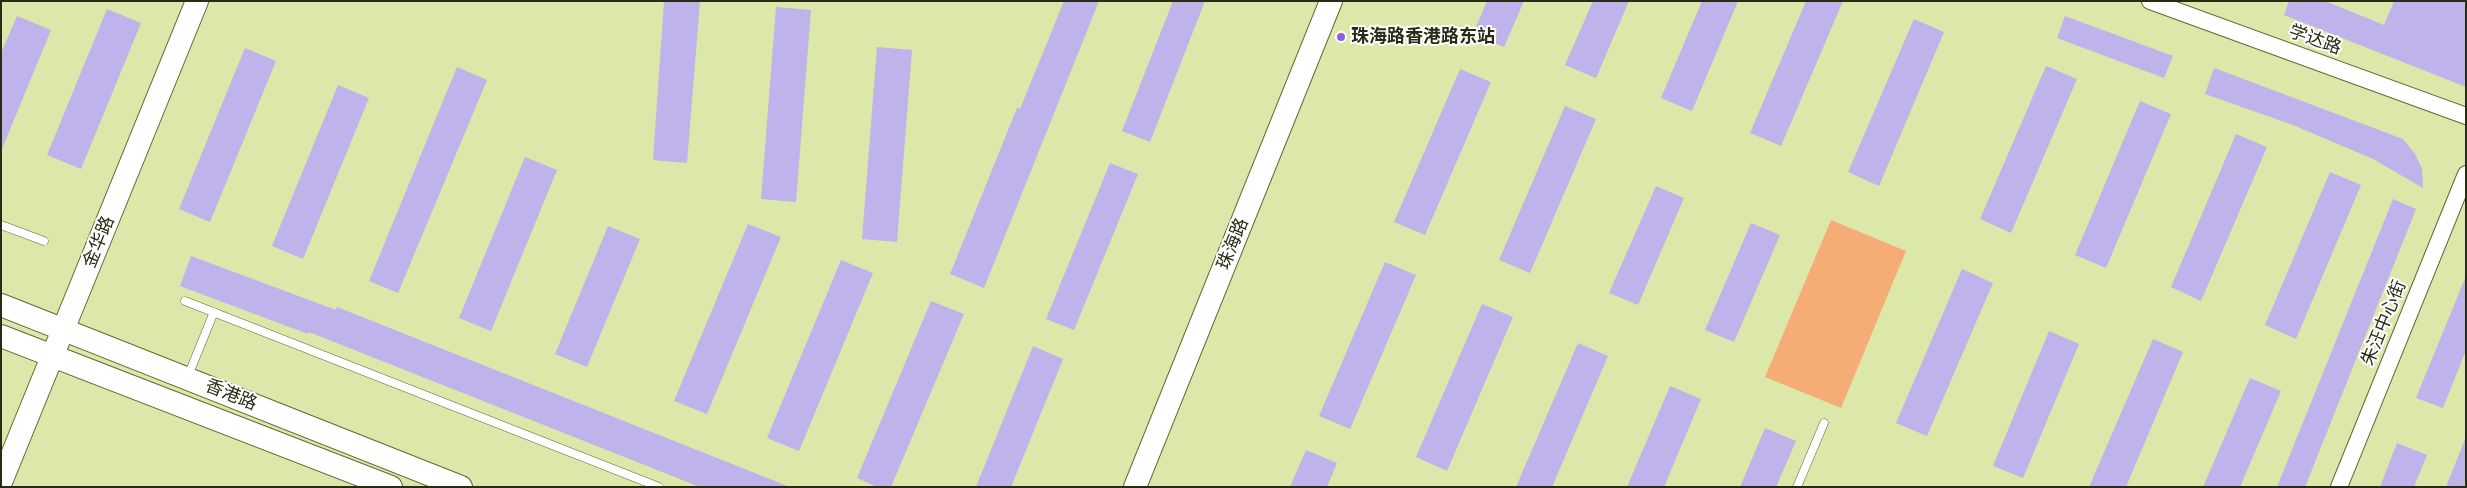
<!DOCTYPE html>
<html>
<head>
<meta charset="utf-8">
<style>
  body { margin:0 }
  #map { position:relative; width:2467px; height:488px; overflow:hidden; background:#dce7aa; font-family:"Work Sans",sans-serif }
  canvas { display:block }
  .frame { position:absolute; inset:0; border:2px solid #282c14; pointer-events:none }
</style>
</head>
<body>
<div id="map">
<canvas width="2467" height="488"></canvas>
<div class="frame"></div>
</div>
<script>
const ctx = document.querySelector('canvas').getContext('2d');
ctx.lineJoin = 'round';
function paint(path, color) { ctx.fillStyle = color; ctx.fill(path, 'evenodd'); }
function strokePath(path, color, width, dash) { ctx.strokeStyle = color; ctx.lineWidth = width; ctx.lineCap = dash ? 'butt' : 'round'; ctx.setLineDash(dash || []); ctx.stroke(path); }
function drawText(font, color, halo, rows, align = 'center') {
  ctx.font = font + ' "Work Sans","Noto Sans SC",sans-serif'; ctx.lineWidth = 4; ctx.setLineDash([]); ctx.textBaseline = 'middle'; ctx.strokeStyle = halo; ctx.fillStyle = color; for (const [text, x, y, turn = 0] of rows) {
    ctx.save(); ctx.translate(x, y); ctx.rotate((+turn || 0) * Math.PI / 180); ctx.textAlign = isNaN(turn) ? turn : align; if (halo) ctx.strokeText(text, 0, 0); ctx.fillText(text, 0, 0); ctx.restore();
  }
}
const green = new Path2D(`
  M1831,220L1906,251L1841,408L1765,377Z`);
const building = new Path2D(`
  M664,1H700L687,163L653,160Z
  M1064,1H1099L984,288L950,274L1017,108L1020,109Z
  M1173,1H1205L1150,142L1122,131Z
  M1487,1H1524L1504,47L1473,34Z
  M1593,1H1629L1596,78L1565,65Z
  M1702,1H1738L1692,111L1661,98Z
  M1806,1H1843L1781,146L1750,133Z
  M2289,1H2325L2384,25L2394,1H2466V87L2284,15Z
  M776,7L811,10L796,202L761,199Z
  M107,9L141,23L81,169L47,155Z
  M17,16L51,30L2,149L1,53Z
  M2065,16L2173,56L2164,78L2057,38Z
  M1914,19L1944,32L1879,186L1848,172Z
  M877,47L912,50L897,242L862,239Z
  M245,48L276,61L210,222L179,209Z
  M2046,66L2077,79L2011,233L1980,219Z
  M457,67L487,80L398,293L369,281Z
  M2214,68L2403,139L2415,154L2422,169L2423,188L2373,159L2293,125L2205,94Z
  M1460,69L1491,82L1425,235L1394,222Z
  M338,85L369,98L303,259L272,246Z
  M2140,101L2171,114L2106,268L2075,255Z
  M1565,106L1596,119L1530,273L1499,260Z
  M2236,134L2267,147L2201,301L2171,287Z
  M525,157L557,170L491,331L459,318Z
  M1110,163L1138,174L1074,330L1046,319Z
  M2330,172L2361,185L2296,339L2265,325Z
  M1656,186L1684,198L1638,305L1609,293Z
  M2393,199L2416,209L2305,487H2277Z
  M1751,223L1780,235L1734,342L1705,330Z
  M748,224L781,237L707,414L674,401Z
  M608,226L640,239L587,367L555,354Z
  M191,256L336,310L337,307L790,487H700L309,332L308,334L180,286Z
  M841,260L873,273L799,451L767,438Z
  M1385,262L1416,275L1350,429L1319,416Z
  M1962,269L1993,283L1927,436L1896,423Z
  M2466,276V350L2443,408L2416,398Z
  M931,301L964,314L891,487H877L857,478Z
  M1482,304L1513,317L1447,471L1416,457Z
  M2049,331L2079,344L2023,478L1993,466Z
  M2153,339L2183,352L2126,487H2089Z
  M1578,343L1608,356L1552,487H1516Z
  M1033,346L1063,359L1011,487H976Z
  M2250,378L2281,391L2240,487H2203Z
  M1670,386L1701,399L1664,487H1627Z
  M1765,428L1796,441L1776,487H1740Z
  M2465,439L2466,487H2446Z
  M2397,443L2427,455L2414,487H2380Z
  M1306,450L1337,463L1327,487H1290Z`);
const lane = new Path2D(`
  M1,225L44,241
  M185,301L659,487
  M188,376L214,312
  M1797,487L1824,423`);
const street = new Path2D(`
  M2150,1L2466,116
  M2339,487L2466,174`);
const secondary = new Path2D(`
  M1,305L461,487
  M1,336L391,487
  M1,482L197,1
  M1135,487L1331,1`);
const markers = [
  [1341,37,5,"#8b61db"]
];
const poiNames = [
  ["珠海路香港路东站",1351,37]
];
const streetNames = [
  ["学达路",2315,40,20],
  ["金华路",99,242,-68],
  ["珠海路",1233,244,-68],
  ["朱汪中心街",2384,323,-68],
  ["香港路",231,395,22]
];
paint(green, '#f6ac75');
paint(building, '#c0b2ea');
strokePath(lane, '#616930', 9);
strokePath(street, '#616930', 18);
strokePath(secondary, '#616930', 24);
strokePath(lane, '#fff', 8);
strokePath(street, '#fff', 16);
strokePath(secondary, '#fff', 22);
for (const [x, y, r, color] of markers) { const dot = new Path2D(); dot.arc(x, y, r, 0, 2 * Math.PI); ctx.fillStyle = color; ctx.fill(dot); strokePath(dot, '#fff', 2); }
drawText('bold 18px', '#282c14', '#fff', poiNames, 'left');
drawText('18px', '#282c14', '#fff', streetNames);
</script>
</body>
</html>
